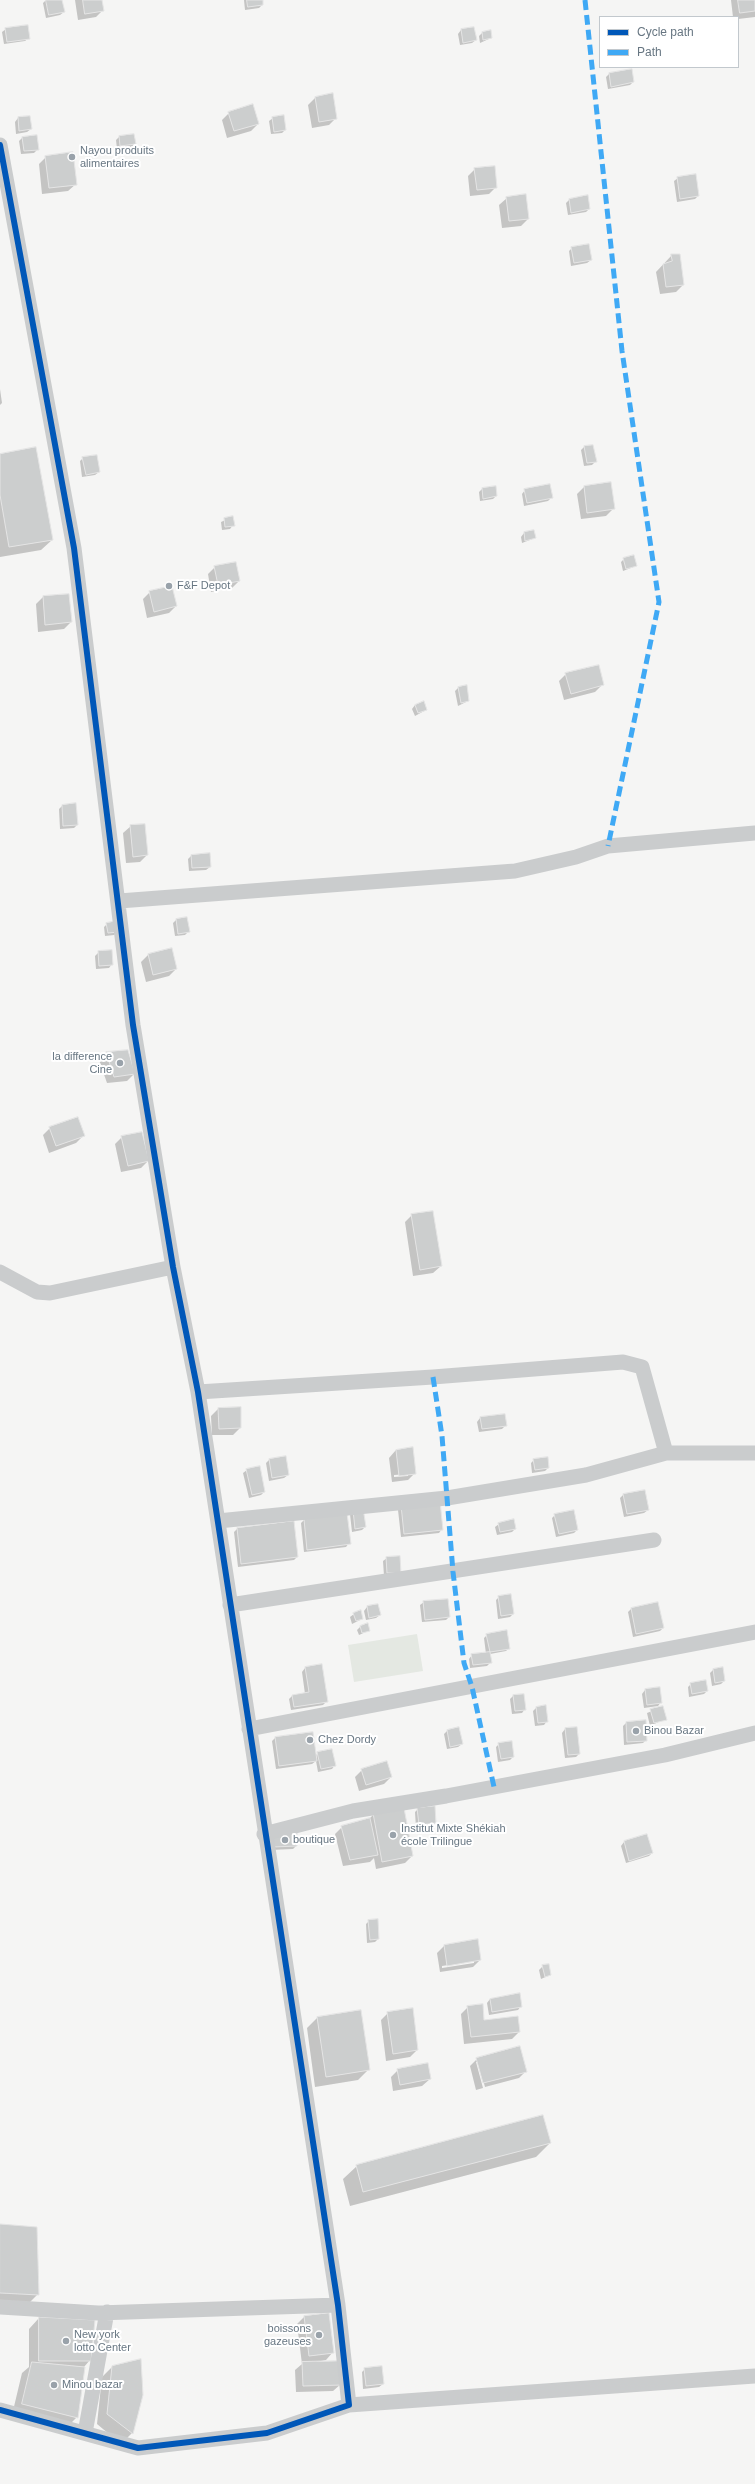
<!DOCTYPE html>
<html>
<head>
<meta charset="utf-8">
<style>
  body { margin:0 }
  #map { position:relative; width:755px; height:2484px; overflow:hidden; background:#f5f5f4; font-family:Helvetica,sans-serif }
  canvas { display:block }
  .legend { position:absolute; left:599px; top:16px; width:140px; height:52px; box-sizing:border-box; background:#fff; border:1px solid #c2c8cd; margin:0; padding:5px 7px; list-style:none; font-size:12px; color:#677682 }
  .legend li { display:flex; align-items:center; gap:8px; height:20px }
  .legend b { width:20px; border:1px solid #c2c8cd }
</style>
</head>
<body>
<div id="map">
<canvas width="755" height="2484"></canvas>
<ul class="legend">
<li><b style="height:5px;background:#0057b8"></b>Cycle path</li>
<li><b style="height:5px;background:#3fa9f5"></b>Path</li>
</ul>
</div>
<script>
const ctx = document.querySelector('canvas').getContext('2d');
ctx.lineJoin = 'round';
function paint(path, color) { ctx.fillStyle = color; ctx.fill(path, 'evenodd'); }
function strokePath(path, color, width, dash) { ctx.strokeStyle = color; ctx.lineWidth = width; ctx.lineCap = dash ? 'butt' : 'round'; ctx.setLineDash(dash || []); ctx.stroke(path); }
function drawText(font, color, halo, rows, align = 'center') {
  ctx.font = font + ' Helvetica,sans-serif'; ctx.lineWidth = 4; ctx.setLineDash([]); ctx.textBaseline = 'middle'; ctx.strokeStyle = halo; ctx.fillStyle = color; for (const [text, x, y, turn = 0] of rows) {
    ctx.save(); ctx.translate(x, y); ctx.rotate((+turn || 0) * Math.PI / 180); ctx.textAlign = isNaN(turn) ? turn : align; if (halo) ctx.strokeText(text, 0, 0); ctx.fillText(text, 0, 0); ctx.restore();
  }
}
const green = new Path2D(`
  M417,1634L423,1671L354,1682L348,1645Z`);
const shadow = new Path2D(`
  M46,0H61L64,12L60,15L46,18L43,3Z
  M75,0H101L103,10L96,17L78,20Z
  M244,0H262V5L259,8L245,10Z
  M731,0H755V17L738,19V17H733Z
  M474,28L476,40L472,43L460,45L458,34L461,30Z
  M6,29L29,38L25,41L4,44L2,32Z
  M482,33L491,38L480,43L479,36Z
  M631,70L633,82L630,85L608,89L606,77L609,74Z
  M332,95L336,118L329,125L312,128L308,105L315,98Z
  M229,113L258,124L251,131L227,138L222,120Z
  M29,117L31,129L27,132L16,134L15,122L18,118Z
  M273,118L285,130L282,133L271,134L269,121Z
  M119,137L135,144L131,147L117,149L116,140Z
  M22,138L38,149L34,153L21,154L19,141Z
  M46,157L76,184L68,191L42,194L39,164Z
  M475,169L496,187L489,194L470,196L468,176Z
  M678,178L698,196L695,199L677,202L674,181Z
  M507,198L528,219L521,226L502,228L499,205Z
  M569,200L589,209L586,212L568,215L566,203Z
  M572,248L591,260L587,263L571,266L569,251Z
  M672,255L683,285L676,292L660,294L656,272Z
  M0,389L2,403L0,405Z
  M593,446L596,461L592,465L584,466L581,450L584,447Z
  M0,455L52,540L41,550L0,557Z
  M83,458L99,472L95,475L82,477L80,461Z
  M584,487L614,508L606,516L581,519L577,494Z
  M482,489L496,496L493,499L480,501L479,492Z
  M525,490L552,497L548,501L524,506L522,494Z
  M232,517L233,525L230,529L222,530L221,522Z
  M524,533L535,538L522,543L521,537Z
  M624,559L636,566L623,571L621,562Z
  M215,567L239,581L232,588L211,592L208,574Z
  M150,592L176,606L169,613L147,618L143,599Z
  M68,595L71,622L64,629L38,632L36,604L43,597Z
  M566,674L602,685L595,692L564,700L559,681Z
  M458,688L468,701L458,706L455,691Z
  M415,705L426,710L415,716L412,709Z
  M62,806L77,825L74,828L60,829L59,809Z
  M131,826L147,855L140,862L126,863L123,833Z
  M191,856L210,867L206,870L189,871L188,859Z
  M176,920L189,931L185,935L175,936L173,923Z
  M107,924L118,932L114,935L105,936L104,927Z
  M99,952L112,964L109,968L96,969L95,956Z
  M148,955L176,969L169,976L146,982L141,962Z
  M127,1051L134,1074L127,1081L107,1083L99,1060L106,1053Z
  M50,1128L83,1136L76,1143L49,1153L43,1135Z
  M122,1137L148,1161L141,1168L121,1172L115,1144Z
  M412,1215L441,1266L433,1273L413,1276L405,1222Z
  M218,1409L240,1428L233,1435H212L211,1416Z
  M480,1418L506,1425L502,1429L479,1432L477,1422Z
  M396,1450L415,1473L408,1480L392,1482L389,1458ZM408,1474V1476L394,1477V1475Z
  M269,1460L288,1475L284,1478L269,1481L266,1463Z
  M534,1460L548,1468L545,1471L532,1473L531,1463Z
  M247,1470L264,1492L261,1495L249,1498L243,1473Z
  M623,1495L648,1510L644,1513L624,1517L620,1498Z
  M401,1506L442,1529L439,1533L401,1537L398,1510Z
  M353,1511L365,1527L362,1530L352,1532L350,1514Z
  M555,1515L577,1530L574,1533L556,1537L552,1518Z
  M304,1520L349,1543L346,1547L304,1552L301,1523Z
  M499,1524L515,1529L512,1532L497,1535L495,1527Z
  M237,1529L297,1557L294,1560L238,1567L234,1532Z
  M387,1558L400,1572L384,1576L383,1561Z
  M499,1597L513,1614L510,1617L498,1619L496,1600Z
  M424,1602L449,1617L446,1620L422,1622L420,1605Z
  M657,1603L663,1628L660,1631L633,1637L628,1612L631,1609Z
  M378,1605L380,1615L376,1618L366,1620L364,1611L367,1607Z
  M354,1614L362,1619L352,1624L350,1617Z
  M361,1626L368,1631L359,1635L357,1630Z
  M487,1635L509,1648L506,1651L490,1654L491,1662L487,1666L470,1668L469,1659L472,1655L486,1654L484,1638Z
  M321,1666L327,1701L323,1705L291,1710L289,1699L292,1696L305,1694L302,1672L305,1668Z
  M713,1670L724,1681L721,1684L712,1686L710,1673Z
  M691,1684L707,1691L704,1694L689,1697L688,1687Z
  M645,1690L661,1702L658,1706L644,1708L642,1694Z
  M523,1695L525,1709L522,1713L512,1714L510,1699L513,1696Z
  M662,1707L665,1719L650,1726L647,1713Z
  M536,1708L547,1721L544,1725L535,1726L533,1711Z
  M626,1723L646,1740L643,1743L624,1745L623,1726Z
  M565,1729L579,1754L576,1757L565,1758L562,1733Z
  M447,1731L462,1744L458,1747L447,1749L444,1734Z
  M275,1738L315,1756L318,1753L335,1765L332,1769L318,1772L316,1761L312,1764L276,1769L272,1741Z
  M499,1744L513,1757L510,1760L498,1762L496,1747Z
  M362,1770L391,1777L384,1784L359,1791L355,1777Z
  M418,1809L435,1823L432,1826L416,1828L415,1812Z
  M374,1814L412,1856L405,1863L376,1869L374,1858L370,1862L343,1866L335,1834L342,1827L368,1820Z
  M647,1836L652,1853L649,1856L626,1863L621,1846L624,1842Z
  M269,1839L296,1846L293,1849L270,1850Z
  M369,1921L378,1939L375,1942L367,1943L366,1924Z
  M477,1941L480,1960L473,1967L440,1972L437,1953L444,1946ZM474,1961V1963L442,1968V1966Z
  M543,1966L550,1975L541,1979L539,1970Z
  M519,1994L521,2006L518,2010L489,2015L487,2003L490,1999Z
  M468,2007L484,2021L519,2032L512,2039L464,2044L461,2014Z
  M388,2013L417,2050L410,2057L386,2061L381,2020Z
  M317,2018L368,2070L358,2080L315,2087L307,2028Z
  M477,2059L526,2071L519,2078L485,2087L478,2062H476L483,2088L476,2090L470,2066Z
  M398,2070L430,2079L422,2086L393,2091L391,2077Z
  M550,2143L536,2157L350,2206L343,2179L357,2166Z
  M0,2225L38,2294L27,2305L0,2304Z
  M328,2314L333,2352L326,2360L311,2363L341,2384L333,2391L296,2392L295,2370L302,2364L297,2324L304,2317Z
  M39,2318L90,2360L84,2367L77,2417L66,2428L12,2415L22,2373L29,2367V2329Z
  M113,2366L142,2395L132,2433L121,2444L97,2424L102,2377Z
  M365,2369L383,2384L379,2387L363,2389L362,2372Z`);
const building = new Path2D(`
  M46,0H62L65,12L49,15Z
  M83,0H102L104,11L85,14Z
  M247,0H263V5L248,7Z
  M738,0H755V11L740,13Z
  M28,25L30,39L7,42L5,28Z
  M474,27L477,40L463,43L461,29Z
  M491,30L492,38L483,40L482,32Z
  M632,69L634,82L611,87L609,73Z
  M333,93L337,119L319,122L315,97Z
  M253,104L259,124L234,131L228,112Z
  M284,115L286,130L274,132L272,117Z
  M30,116L32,129L19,131L18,117Z
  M134,134L136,144L120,146L119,136Z
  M37,135L39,150L24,151L22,137Z
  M73,152L77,185L49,188L45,156Z
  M495,166L497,188L477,190L474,168Z
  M696,174L699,196L680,199L677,177Z
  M526,194L529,219L509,221L506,197Z
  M588,195L590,209L571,213L569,199Z
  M589,244L592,260L574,263L571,247Z
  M671,254H680L684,285L666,287L663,264L672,261Z
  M593,445L597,462L587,463L584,446Z
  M36,447L53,540L9,547L0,495V454Z
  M97,455L100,472L86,475L82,457Z
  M611,482L615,509L587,513L584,486Z
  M550,484L553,498L527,503L524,489Z
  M496,486L497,496L483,499L482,488Z
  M233,516L235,526L225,527L224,518Z
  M534,530L536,538L525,541L524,532Z
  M634,555L637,566L626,569L623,558Z
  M236,562L240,581L218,585L214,566Z
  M172,586L177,606L154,612L149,591Z
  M69,594L72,622L45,625L43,596Z
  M599,665L604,685L571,694L565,673Z
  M467,685L469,701L461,703L458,687Z
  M424,701L427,710L418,713L415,705Z
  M76,803L78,825L63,826L62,805Z
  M145,824L148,855L133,857L130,825Z
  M210,853L211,867L192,868L191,855Z
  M187,917L190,932L178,934L176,919Z
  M117,921L119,932L108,933L106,923Z
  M172,948L177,969L153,975L148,954Z
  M112,950L113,965L99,966L98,951Z
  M128,1050L135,1074L114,1077L106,1052Z
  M78,1117L85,1136L56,1146L49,1127Z
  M142,1132L149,1161L128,1166L121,1136Z
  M433,1211L442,1266L420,1270L411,1214Z
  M241,1407V1428L219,1429L218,1408Z
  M505,1414L507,1426L482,1429L480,1417Z
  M413,1447L416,1474L399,1476L396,1450Z
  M286,1456L289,1475L272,1478L269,1459Z
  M548,1457L549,1468L535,1470L533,1459Z
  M260,1466L265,1492L252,1495L246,1469Z
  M645,1490L649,1510L627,1514L623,1494Z
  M440,1501L443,1530L404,1534L401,1505Z
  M363,1508L366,1527L355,1529L353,1510Z
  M574,1510L578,1530L559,1534L554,1514Z
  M347,1513L351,1544L307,1550L304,1519Z
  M514,1519L516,1529L500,1532L498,1523Z
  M294,1521L298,1557L241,1564L237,1528Z
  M400,1556L401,1573H387L386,1557Z
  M511,1594L514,1614L501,1616L498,1596Z
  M448,1599L450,1617L425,1620L423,1601Z
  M658,1602L664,1628L636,1634L631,1608Z
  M378,1604L381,1615L369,1618L367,1606Z
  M361,1610L363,1619L356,1621L353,1613Z
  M368,1623L370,1631L362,1633L360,1626Z
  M507,1630L510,1649L490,1652L486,1634Z
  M490,1652L492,1663L473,1665L471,1654Z
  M322,1664L328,1702L294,1707L292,1695L309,1692L305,1667Z
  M723,1667L725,1681L715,1683L713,1669Z
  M706,1680L708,1691L692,1694L690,1683Z
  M660,1687L662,1703L647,1705L645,1689Z
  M524,1694L526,1710L515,1711L513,1695Z
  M546,1705L548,1722L538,1723L536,1707Z
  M663,1706L667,1720L654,1723L650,1709Z
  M646,1720L647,1741L627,1742L626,1722Z
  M459,1727L463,1744L450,1747L447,1730Z
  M577,1727L580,1754L568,1755L565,1728Z
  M313,1732L317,1761L279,1766L275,1737Z
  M512,1741L514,1757L501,1759L498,1743Z
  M332,1749L336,1766L321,1769L317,1752Z
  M387,1761L392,1777L366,1785L361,1769Z
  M435,1806L436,1823L419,1825L417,1808Z
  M404,1808L413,1856L382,1862L373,1813Z
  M370,1818L378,1855L350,1860L341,1826Z
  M297,1833V1846L273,1847L272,1834Z
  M647,1834L653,1853L629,1861L624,1841Z
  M378,1919L379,1939L370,1940L368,1920Z
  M478,1939L481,1960L447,1966L444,1945Z
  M549,1964L551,1975L545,1977L542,1965Z
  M520,1993L522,2007L492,2012L490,1999Z
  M483,2004L484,2020L518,2016L520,2032L471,2037L467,2006Z
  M413,2008L418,2050L393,2054L387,2012Z
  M361,2010L370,2070L326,2077L317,2017Z
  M520,2046L527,2072L483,2083L476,2058Z
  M428,2063L431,2079L400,2085L397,2069Z
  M543,2115L551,2143L363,2192L356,2165Z
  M0,2224L37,2227L39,2295L0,2293Z
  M329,2313L334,2353L309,2356L304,2316Z
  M39,2317L95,2320L91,2361H39Z
  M141,2359L143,2395L133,2434L107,2414L112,2366Z
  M341,2361L342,2385L303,2386L302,2362Z
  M32,2362L85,2367L78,2418L22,2404Z
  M382,2366L384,2384L366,2386L364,2368Z`);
const street = new Path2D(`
  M0,145L74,548L133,1025L173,1267L198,1392L338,2305L349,2405L267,2433L138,2448L0,2410
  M119,901L515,871L576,857L608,846L755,833
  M0,1272L37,1292L50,1293L173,1267
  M198,1392L433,1377L623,1362L642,1367L666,1453H755
  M218,1521L447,1498L586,1475L666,1453
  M230,1605L654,1540
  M249,1729L755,1632
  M264,1834L353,1811L446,1796L665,1755L755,1733
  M0,2307L98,2313L338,2305
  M349,2405L755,2376
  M85,2433L107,2312`);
const quiet = new Path2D(`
  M585,0L622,351L659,602L608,846
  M433,1377L442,1436L453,1572L464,1663L472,1687L494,1787`);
const cycleway = new Path2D(`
  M0,145L74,548L133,1025L173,1267L198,1392L338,2305L349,2405L267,2433L138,2448L0,2410`);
const markers = [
  [72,157,4,"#99a2aa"],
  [169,586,4,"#99a2aa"],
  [120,1063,4,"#99a2aa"],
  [636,1731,4,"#99a2aa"],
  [310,1740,4,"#99a2aa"],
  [393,1835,4,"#99a2aa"],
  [285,1840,4,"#99a2aa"],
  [319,2335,4,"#99a2aa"],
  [66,2341,4,"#99a2aa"],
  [54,2385,4,"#99a2aa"]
];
const poiNames = [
  ["Nayou produits",80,151],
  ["alimentaires",80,164],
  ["F&F Depot",177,586],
  ["la difference",112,1057,"right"],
  ["Cine",112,1070,"right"],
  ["Binou Bazar",644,1731],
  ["Chez Dordy",318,1740],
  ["Institut Mixte Shékiah",401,1829],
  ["école Trilingue",401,1842],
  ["boutique",293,1840],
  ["boissons",311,2329,"right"],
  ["gazeuses",311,2342,"right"],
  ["New york",74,2335],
  ["lotto Center",74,2348],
  ["Minou bazar",62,2385]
];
paint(green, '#e4e8e2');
paint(shadow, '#0003');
paint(building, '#cccece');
strokePath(building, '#e4e4e4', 1);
strokePath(street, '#cacccd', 15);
strokePath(quiet, '#3fa9f5', 5, [10, 5]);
strokePath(cycleway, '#0057b8', 6);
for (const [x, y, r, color] of markers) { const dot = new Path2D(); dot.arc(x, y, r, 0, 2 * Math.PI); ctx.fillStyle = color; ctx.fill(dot); strokePath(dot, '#fff', 1.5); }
drawText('11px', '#677682', '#fff', poiNames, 'left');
</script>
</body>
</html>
